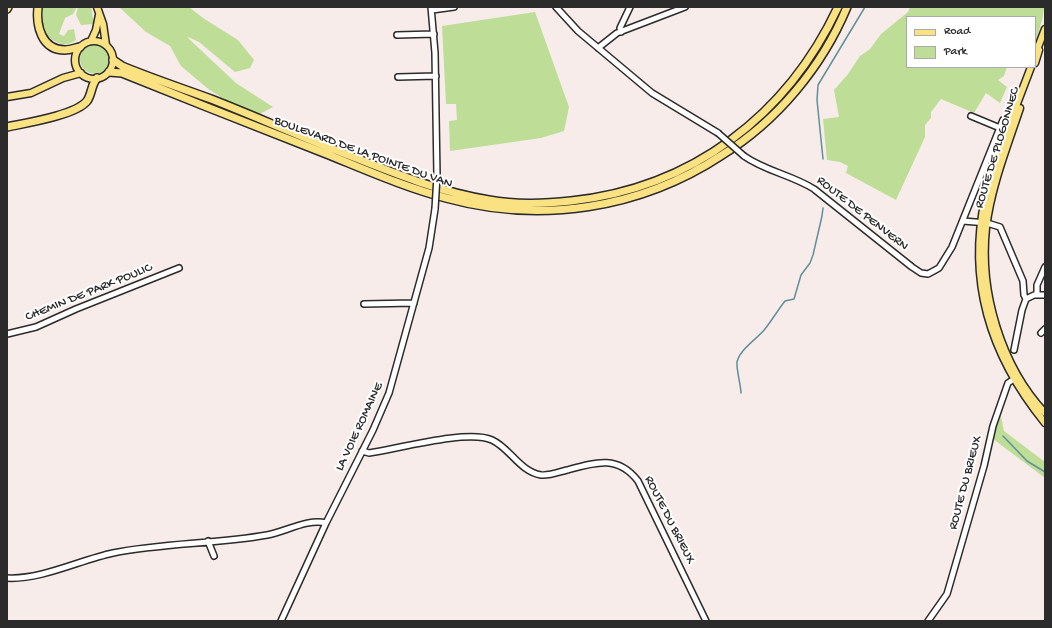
<!DOCTYPE html>
<html>
<head>
<meta charset="utf-8">
<style>
  body { margin:0 }
  #map { position:relative; width:1052px; height:628px; overflow:hidden; background:#f8ecea; font-family:"Gochi Hand",sans-serif }
  canvas { display:block }
  .frame { position:absolute; inset:0; border:8px solid #2b2b2b; pointer-events:none }
  .legend { position:absolute; left:906px; top:16px; width:130px; height:52px; box-sizing:border-box; background:#fff; border:1px solid #aaa; margin:0; padding:5px 7px; list-style:none; font-size:12px; color:#2b2b2b }
  .legend li { display:flex; align-items:center; gap:8px; height:20px }
  .legend b { width:20px; border:1px solid #aaa }
</style>
</head>
<body>
<div id="map">
<canvas width="1052" height="628"></canvas>
<div class="frame"></div>
<ul class="legend">
<li><b style="height:5px;background:#fae181"></b>Road</li>
<li><b style="height:11px;background:#bede97"></b>Park</li>
</ul>
</div>
<script>
const ctx = document.querySelector('canvas').getContext('2d');
ctx.lineJoin = 'round';
function paint(path, color) { ctx.fillStyle = color; ctx.fill(path, 'evenodd'); }
function strokePath(path, color, width, dash) { ctx.strokeStyle = color; ctx.lineWidth = width; ctx.lineCap = dash ? 'butt' : 'round'; ctx.setLineDash(dash || []); ctx.stroke(path); }
function drawText(font, color, halo, rows, align = 'center') {
  ctx.font = font + ' "Gochi Hand",sans-serif'; ctx.lineWidth = 4; ctx.setLineDash([]); ctx.textBaseline = 'middle'; ctx.strokeStyle = halo; ctx.fillStyle = color; for (const [text, x, y, turn = 0] of rows) {
    ctx.save(); ctx.translate(x, y); ctx.rotate((+turn || 0) * Math.PI / 180); ctx.textAlign = isNaN(turn) ? turn : align; if (halo) ctx.strokeText(text, 0, 0); ctx.fillText(text, 0, 0); ctx.restore();
  }
}
const green = new Path2D(`
  M43,7H77L73,14L65,18L59,34L64,36L68,30L74,29L76,40C64,49 55,42 44,34L42,23Z
  M78,7H91L94,24L81,25L76,15Z
  M119,7H189L203,18L238,40L254,60L250,68L235,72L199,42L188,37V38L236,83L273,107L258,115L225,100L207,88L181,66L170,46L146,32Z
  M910,7H1044L1043,16L1035,46V17H907V67H1007L1004,76L998,80L1007,87L1000,103L986,93L974,113L941,99L931,112V118L925,125V137L896,200L846,173L848,166L840,162L827,160L823,119L839,117L834,90L848,74L860,56L870,49L881,34L908,12Z
  M535,12L569,107L564,131L541,138L450,151L449,121L457,120L456,104H446L442,26Z
  M80 59a15 15 0 1 1 30 0a15 15 0 1 1-30 0Z
  M1001,416L1004,431L1045,462V478L993,439L995,427Z`);
const stream = new Path2D(`
  M823,159L817,100L818,85L865,7
  M741,393C741,386 736,368 737,362C740,349 757,339 765,329C772,320 778,310 785,301L794,299L801,275L810,263L813,255L822,216L823,208
  M1003,436L1027,461L1045,472`);
const minor = new Path2D(`
  M431,7L435,53L437,176
  M556,7L578,31L652,93L718,133
  M432,10L454,7
  M621,32L620,28L630,7
  M397,35L434,34
  M598,48L617,33L685,7
  M398,77L436,76
  M971,116L1000,128
  M744,156C765,171 792,175 814,189L912,267L921,273L928,274L939,268L952,247L1003,120
  M963,221L987,223L1000,227L1023,281L1024,295L1026,299L1034,295H1045
  M1037,295V285L1045,267
  M364,304L414,303
  M1041,333L1045,329
  M7,334L36,327L76,309L179,268
  M1014,350L1022,310L1026,299
  M362,451L369,453C397,449 468,429 492,440C510,448 519,471 541,475C549,476 559,472 567,470C596,462 618,455 638,481L706,621
  M208,541L214,556
  M7,578C41,580 80,560 113,553C164,543 217,544 267,535C285,532 308,518 326,523
  M281,621L326,523L373,430L389,393L429,248L435,209
  M928,621L947,594L984,466L993,426L1008,383L1017,377`);
const major = new Path2D(`
  M97,7L103,24L106,45
  M91,41L96,30L99,15
  M75 60a19 19 0 1 1 38 0a19 19 0 1 1-38 0Z
  M1035,55L1045,29
  M1035,63L1039,50
  M1031,67C1015,110 996,154 985,199C967,283 992,358 1045,423
  M7,97L31,93L63,78L81,73
  M1020,108C1007,147 991,187 986,228C979,292 1001,366 1045,413`);
const highway = new Path2D(`
  M38,7C36,25 41,50 65,50C70,50 75,48 80,47
  M7,9L8,7
  M113,60L122,66C151,78 181,88 211,99C252,115 292,133 333,149C384,169 434,191 489,200C516,205 544,204 571,201C692,188 787,116 838,7
  M109,72L122,73C189,100 257,127 324,153C364,169 404,187 446,198C540,224 640,209 722,155C777,121 822,67 847,7
  M7,127C26,123 76,115 87,101C92,94 91,85 97,78`);
const minorBridge = new Path2D(`
  M718,133L744,156
  M435,209L437,176`);
const streetNames = [
  ["ROUTE DE PLOGONNEC",998,148,-73],
  ["BOULEVARD DE LA POINTE DU VAN",363,153,20],
  ["ROUTE DE PENVERN",862,214,38],
  ["CHEMIN DE PARK POULIC",89,293,-22],
  ["LA VOIE ROMAINE",360,427,-65],
  ["ROUTE DU BRIEUX",966,483,-75],
  ["ROUTE DU BRIEUX",669,520,63]
];
paint(green, '#bede97');
strokePath(stream, '#618f9a', 1.5);
strokePath(minor, '#2b2b2b', 8);
strokePath(major, '#2b2b2b', 9);
strokePath(highway, '#2b2b2b', 10);
strokePath(minor, '#fff', 5);
strokePath(major, '#fae181', 6);
strokePath(highway, '#fae181', 7);
strokePath(minorBridge, '#2b2b2b', 8, []);
strokePath(minorBridge, '#fff', 5);
drawText('13px', '#2b2b2b', '#fff', streetNames);
</script>
</body>
</html>
